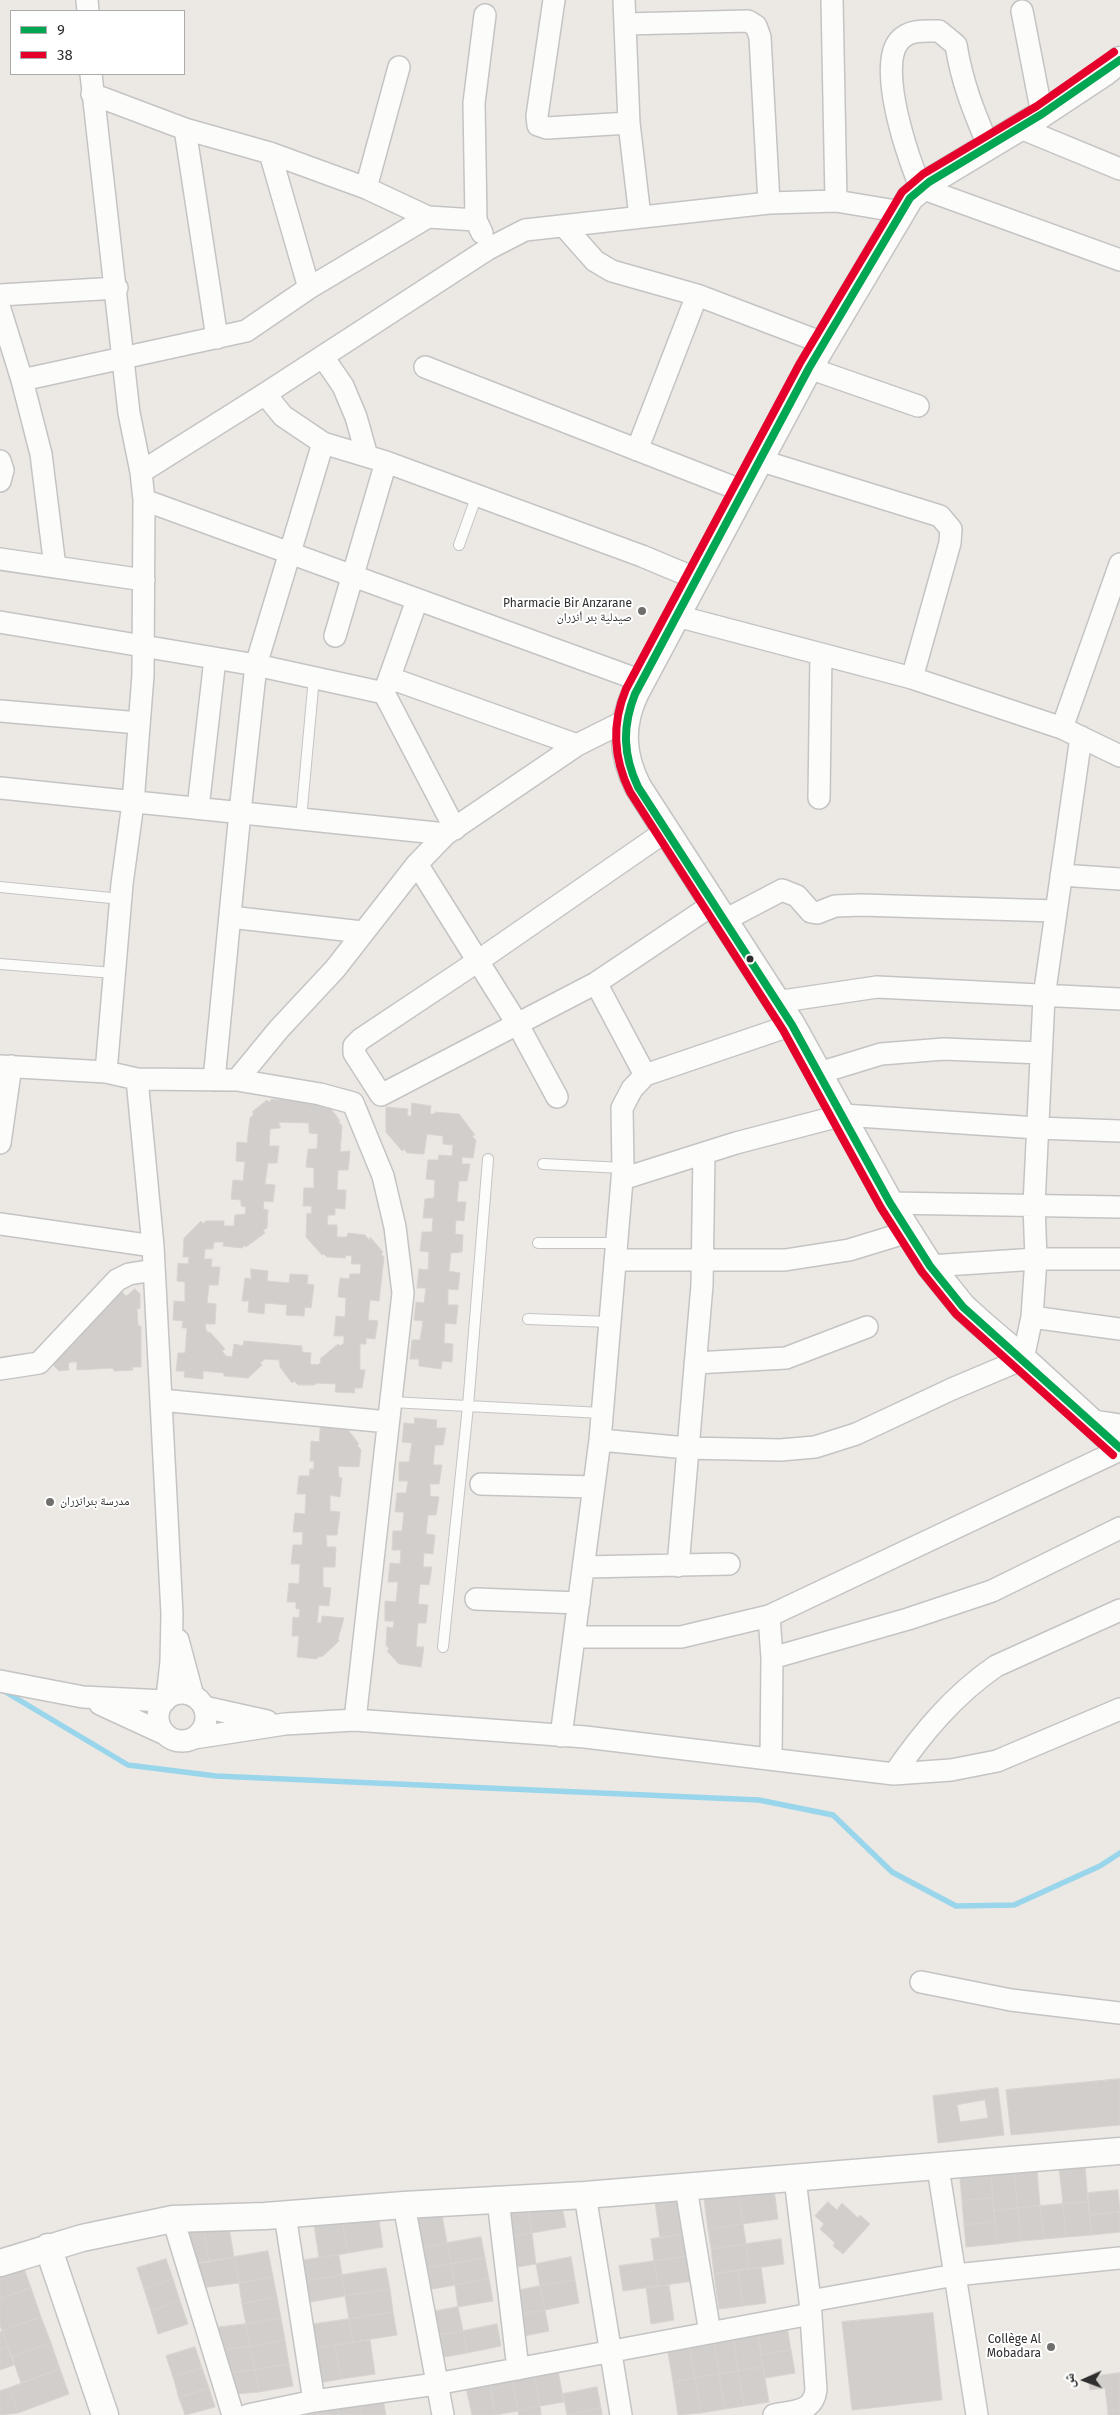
<!DOCTYPE html>
<html>
<head>
<meta charset="utf-8">
<style>
  body { margin:0 }
  #map { position:relative; width:1120px; height:2415px; overflow:hidden; background:#ece8e4; font-family:"Fira Sans","Noto Naskh Arabic",sans-serif }
  canvas { display:block }
  .legend { position:absolute; left:10px; top:10px; width:175px; height:65px; box-sizing:border-box; background:#fff; border:1px solid #ababab; margin:0; padding:6px 9px; list-style:none; font-size:15px; color:#2e2e2e }
  .legend li { display:flex; align-items:center; gap:10px; height:25px }
  .legend b { width:25px; border:1px solid #ababab }
  .north { position:absolute; left:1060px; top:2355px; width:50px; height:50px; -webkit-text-stroke:4px #fff; paint-order:stroke; rotate:268deg; font-size:14px; font-weight:700; line-height:20px; text-align:center; color:#2e2e2e }
  .north::after { content:''; display:block; margin:auto; width:18px; height:22px; background:#2e2e2e; clip-path:polygon(50% 0,100% 100%,50% 72%,0 100%) }
</style>
</head>
<body>
<div id="map">
<canvas width="1120" height="2415"></canvas>
<ul class="legend">
<li><b style="height:6px;background:#00a651"></b>9</li>
<li><b style="height:6px;background:#e4002b"></b>38</li>
</ul>
<div class="north">ش</div>
</div>
<script>
const ctx = document.querySelector('canvas').getContext('2d');
ctx.lineJoin = 'round';
function strokePath(path, color, width, dash) { ctx.strokeStyle = color; ctx.lineWidth = width; ctx.lineCap = dash ? 'butt' : 'round'; ctx.setLineDash(dash || []); ctx.stroke(path); }
function paint(path, color) { ctx.fillStyle = color; ctx.fill(path, 'evenodd'); }
function drawText(font, color, halo, rows, align = 'center') {
  ctx.font = font + ' "Fira Sans","Noto Naskh Arabic",sans-serif'; ctx.lineWidth = 4; ctx.setLineDash([]); ctx.textBaseline = 'middle'; ctx.strokeStyle = halo; ctx.fillStyle = color; for (const [text, x, y, turn = 0] of rows) {
    ctx.save(); ctx.translate(x, y); ctx.rotate((+turn || 0) * Math.PI / 180); ctx.textAlign = isNaN(turn) ? turn : align; if (halo) ctx.strokeText(text, 0, 0); ctx.fillText(text, 0, 0); ctx.restore();
  }
}
const stream = new Path2D(`
  M4,1691L128,1765L216,1776L759,1800L833,1815L892,1872L956,1906L1014,1905L1100,1866L1120,1853`);
const building = new Path2D(`
  M272,1099L323,1103L327,1109L329,1106L340,1121H338L342,1126L340,1152L350,1151L348,1170H338L337,1190H346L345,1209L335,1208V1215H328L327,1225H337V1237H347L348,1233L365,1235L369,1240L370,1237L383,1252L381,1254L384,1257L379,1301L370,1300L368,1320L378,1321L375,1339L366,1338V1344H360V1370H365L362,1388H354L355,1393L335,1392L336,1384L316,1383L315,1385H298L294,1381L292,1383L280,1367L279,1360L265,1359L260,1363L262,1365L248,1378L224,1376V1373L203,1371V1379L184,1377L185,1371H176L178,1353H185L187,1328H182L183,1321L173,1320L174,1301L185,1302V1282L177,1281L178,1263L188,1264L189,1257H183L184,1238L201,1221L203,1224L206,1221H224V1226H234L235,1215L245,1214L246,1207L241,1206V1200L231,1199L233,1180L243,1181L245,1162L236,1161L237,1142L247,1143L250,1118L254,1114L252,1112L267,1100L269,1102ZM279,1122L309,1123V1133L318,1134L317,1149H308L306,1167L314,1168V1188H304L303,1206H312L311,1214L307,1213L306,1237L322,1255L324,1254L327,1257L345,1258L346,1255L352,1256L351,1264H361L360,1274H350L349,1279L340,1278L338,1297L346,1298L345,1317L336,1316L334,1336H344V1343L340,1346L338,1344L320,1359L321,1362L318,1365L310,1364L311,1353L302,1352V1346L244,1341L243,1346L234,1344L232,1357L226,1356L222,1351L225,1349L210,1332L208,1333L206,1330L205,1324H215L216,1304L207,1303L209,1285H218L220,1267H211L212,1259H204L205,1249H213L214,1242H224L223,1246L242,1248L245,1245L246,1247L265,1233L263,1230L267,1228L268,1210L263,1209L264,1201L273,1202L275,1185L265,1184L268,1163H277L279,1146H269L270,1129L280,1128Z
  M412,1103L431,1106L430,1114H435V1112L459,1114L475,1135L472,1136L476,1140L473,1158L462,1157V1164H470L467,1181H459L457,1202H466L464,1221L456,1220L455,1234L463,1235L462,1252L451,1253L449,1271L460,1273L458,1290L448,1289V1305H458L456,1324L445,1323L444,1343L453,1344L452,1362L442,1361L441,1369L419,1366V1359H410L412,1340H420L423,1321L414,1320L416,1302L424,1303L426,1288H417L419,1269L428,1270L429,1252L420,1251L422,1232H432L433,1218H423L425,1199L434,1198L435,1180L426,1179L428,1160H438L439,1155L452,1156L453,1145L443,1144V1136L427,1134L424,1154L407,1153L404,1149L402,1151L386,1132V1107L408,1109L407,1116H411Z
  M251,1269L268,1271L267,1281L289,1283L290,1274L308,1275L307,1284L314,1285L311,1308L305,1307L304,1316L286,1315L287,1305L265,1303L264,1314L248,1312L249,1301H242L245,1278L251,1279Z
  M135,1289L140,1294V1308L137,1309L138,1326H141V1367H132L133,1370L114,1371L113,1368L77,1370V1362H71L68,1364L69,1370L59,1371L51,1363L84,1332L82,1330L105,1308L103,1306L111,1298L113,1300L121,1291L126,1296Z
  M415,1418L437,1420L436,1428H446L443,1445H435L433,1465H442L439,1484H430V1496L439,1497L436,1515H428L426,1534L435,1535L433,1554L424,1553L423,1567H432L429,1585L420,1584L418,1604L428,1605L426,1623H418L416,1647H424L421,1667L399,1664L387,1651L389,1649L386,1645L387,1627L393,1628L394,1621H385V1601L396,1602L398,1582H388L390,1563L400,1564L401,1550H392L393,1531H402L404,1512H395L397,1493H406L408,1481H399V1462H409L412,1443L402,1442L404,1423L414,1424Z
  M321,1422L345,1426L359,1444L357,1445L361,1450L359,1467L338,1466L339,1477L342,1478L340,1497L330,1495V1511L340,1512L337,1535H326L327,1547H336L335,1567H323V1587L331,1588L329,1606L319,1605L317,1623H321L322,1616L344,1618L338,1639L339,1641L322,1657L320,1656L316,1659L297,1657L299,1636H292L293,1617L299,1618L300,1609H296V1602H287L289,1583L299,1584L300,1564H291L293,1545H302L303,1532H293L295,1513L305,1514L306,1494H297L299,1476H309L310,1469H314V1461H310L311,1441L319,1442Z
  M1120,2079V2125L1011,2135L1006,2090Z
  M998,2088L1004,2135L938,2143L933,2096ZM985,2100L988,2118L960,2122L957,2105Z
  M1085,2166L1088,2202L1063,2204L1059,2168Z
  M1037,2170L1040,2206L1018,2208L1014,2173Z
  M1014,2173L1018,2208L994,2211L991,2175Z
  M991,2175L993,2198L962,2201L960,2178Z
  M774,2189L778,2219L743,2224L739,2194Z
  M1118,2190L1120,2212L1090,2215L1088,2193Z
  M739,2194L743,2224L708,2230L704,2199Z
  M681,2198L686,2234L660,2238L655,2202Z
  M993,2198L995,2222L964,2225L962,2201Z
  M828,2202L837,2210L842,2203L858,2218L860,2215L870,2224L843,2254L833,2246L835,2243L820,2229L824,2224L815,2216Z
  M1088,2202L1092,2235L1066,2237L1063,2204Z
  M1063,2204L1066,2237L1044,2239L1040,2206Z
  M528,2206L532,2233L507,2238L503,2211Z
  M528,2206L562,2207L566,2227L532,2233Z
  M1040,2206L1044,2239L1021,2241L1018,2208Z
  M377,2207L383,2247L348,2253L341,2213Z
  M1018,2208L1021,2241L997,2244L994,2211Z
  M441,2209L447,2243L413,2250L407,2216Z
  M1120,2212V2232L1092,2235L1090,2215Z
  M341,2213L348,2253L319,2258L313,2218Z
  M228,2221L234,2257L209,2262L203,2225Z
  M995,2222L997,2244L966,2247L964,2225Z
  M743,2224L746,2244L711,2249L708,2230Z
  M203,2225L209,2262L192,2264L180,2228Z
  M532,2233L536,2264L511,2268L507,2238Z
  M686,2234L689,2256L654,2261L651,2239Z
  M481,2237L485,2258L451,2264L447,2243Z
  M781,2239L784,2264L749,2269L746,2244Z
  M447,2243L451,2264L417,2270L413,2250Z
  M746,2244L749,2269L714,2274L711,2249Z
  M268,2251L273,2277L239,2283L234,2257Z
  M339,2255L342,2275L301,2282L298,2261Z
  M689,2256L693,2281L658,2286L654,2261Z
  M234,2257L239,2283L200,2288L192,2264Z
  M571,2257L575,2280L540,2286L536,2264Z
  M485,2258L489,2279L455,2285L451,2264Z
  M166,2259L173,2279L144,2289L137,2268Z
  M21,2260L31,2288L0,2299V2268Z
  M654,2261L658,2286L623,2291L619,2266Z
  M451,2264L455,2285L421,2291L417,2270Z
  M761,2267L766,2303L743,2306L738,2270Z
  M386,2268L390,2289L345,2296L342,2275Z
  M738,2270L743,2306L719,2309L714,2274Z
  M342,2275L345,2296L305,2303L301,2282Z
  M273,2277L277,2297L242,2304L239,2283Z
  M173,2279L180,2301L151,2311L144,2289Z
  M489,2279L493,2301L458,2307L455,2285Z
  M575,2280L579,2303L545,2310L540,2286Z
  M669,2285L674,2320L651,2324L646,2288Z
  M540,2286L545,2310L520,2314L515,2291Z
  M31,2288L41,2317L2,2331L0,2325V2299Z
  M390,2289L393,2312L349,2319L345,2296Z
  M277,2297L281,2318L246,2324L242,2304Z
  M180,2301L188,2324L158,2334L151,2311Z
  M458,2307L463,2331L429,2337L425,2313Z
  M545,2310L549,2331L524,2336L520,2314Z
  M393,2312L397,2335L353,2342L349,2319Z
  M933,2313L942,2400L852,2410L842,2322Z
  M41,2317L51,2343L12,2357L2,2331Z
  M281,2318L285,2340L250,2347L246,2324Z
  M349,2319L353,2342L312,2349L308,2325Z
  M246,2324L250,2347L220,2350L213,2328Z
  M497,2324L501,2346L467,2353L463,2331Z
  M787,2327L791,2350L761,2355L758,2332Z
  M2,2331L8,2347L0,2350V2332Z
  M463,2331L467,2353L433,2359L429,2337Z
  M758,2332L763,2367L738,2371L733,2336Z
  M733,2336L738,2371L719,2374L714,2339Z
  M714,2339L719,2374L695,2378L689,2343Z
  M285,2340L289,2364L255,2370L250,2347Z
  M370,2340L375,2374L341,2379L335,2345Z
  M51,2343L60,2369L21,2383L12,2357Z
  M689,2343L695,2378L673,2382L667,2347Z
  M335,2345L341,2379L318,2383L312,2349Z
  M8,2347L14,2365L0,2370V2350Z
  M195,2347L202,2368L173,2377L166,2356Z
  M250,2347L255,2370L228,2373L220,2350Z
  M791,2350L795,2373L765,2378L761,2355Z
  M289,2364L293,2386L259,2392L255,2370Z
  M557,2365L564,2402L540,2406L533,2370Z
  M763,2367L769,2402L744,2406L738,2371Z
  M202,2368L209,2388L179,2398L173,2377Z
  M60,2369L69,2394L18,2413L9,2388Z
  M255,2370L259,2392L235,2394L228,2373Z
  M533,2370L540,2406L518,2411L511,2374Z
  M738,2371L744,2406L725,2409L719,2374Z
  M1120,2373V2410L1108,2412L1105,2388L1090,2390L1088,2377Z
  M511,2374L518,2411L495,2415L489,2378Z
  M719,2374L725,2409L701,2413L695,2378Z
  M489,2378L495,2415H472L465,2383Z
  M695,2378L701,2413L678,2415L673,2382Z
  M597,2387L601,2408L567,2415L563,2394Z
  M9,2388L18,2413L0,2415V2391Z
  M209,2388L215,2407L185,2415L179,2398Z
  M382,2394L386,2415H362L358,2399Z
  M358,2399L362,2415H339L336,2404Z
  M336,2404L339,2415H317L316,2408Z
  M540,2406L541,2415H519L518,2411Z
  M316,2408L317,2415H296Z
  M601,2408L602,2415H567Z
  M1120,2410V2415H1108V2412Z`);
const service = new Path2D(`
  M459,545L477,495
  M301,819L314,677
  M0,887L121,899
  M0,964L114,973
  M543,1164L623,1168
  M538,1243H617
  M528,1319L610,1322
  M391,1402L602,1413
  M443,1647L468,1406L488,1159`);
const minor = new Path2D(`
  M87,0L88,11
  M554,0L537,116L538,125L547,128L629,123
  M624,0L629,123L640,217
  M832,0L836,201
  M1022,11L1042,114
  M625,24L748,21L756,26L760,37L769,203
  M91,74L129,413L141,472L144,500L143,675L133,803L122,884L106,1072
  M92,94L185,129L270,153L366,188L428,217L476,220
  M1018,127L1120,169
  M185,129L217,338
  M988,145C973,110 962,82 956,45L939,31C925,31 909,29 899,41C877,67 908,159 921,188L1120,260
  M270,153L309,288
  M366,188L399,67
  M564,226L595,261L612,271L697,295L823,343
  M482,233L476,220L474,103L485,15
  M0,295L117,288
  M0,309L22,380L41,454L55,567
  M323,357L343,386L356,417L367,456
  M425,367L743,491
  M809,368L918,406
  M22,380L246,331L309,288L428,217
  M265,394L283,416L323,443L386,462L642,556L697,579
  M637,450L697,295
  M759,460L940,516L951,529L950,543L912,678
  M0,461L3,470L0,481
  M141,472L265,394L488,249L525,230L769,203L836,201L902,212
  M144,500L642,681
  M0,559L144,580
  M417,600L384,693L455,829
  M677,616L912,678L1062,728L1120,756
  M0,622L256,665L384,693
  M335,636L386,462
  M390,678L577,745
  M0,711L139,723
  M1062,728L1120,564
  M0,788L446,834
  M819,798L821,654
  M198,808L215,659
  M666,831L478,961L361,1039L354,1046V1053L381,1095L596,983L712,905
  M417,864L518,1025L557,1097
  M1061,875L1120,879
  M230,917L362,932
  M723,921L782,890L797,896L811,912L817,913L835,906L861,905L1056,911
  M596,983L645,1075
  M776,1002L877,987L1120,999
  M0,1066L106,1072L137,1079L237,1080L320,1094L353,1103L383,1176L395,1227L403,1293L355,1720
  M819,1073L881,1054L944,1049L1041,1053
  M137,1079L153,1246L172,1614L171,1662L167,1698
  M214,1080L240,812L256,665L323,443
  M237,1080L279,1029L335,969L417,864L446,834L577,745L625,721
  M0,1143L11,1066
  M622,1179L736,1143L843,1115L1037,1128L1120,1131
  M890,1203L1120,1207
  M0,1224L153,1246
  M615,1260H785L849,1250L908,1232
  M930,1266L1036,1259H1120
  M1032,1317L1120,1329
  M695,1363L786,1358L867,1327
  M0,1369L39,1363L117,1280L129,1274L154,1270
  M161,1400L388,1422
  M1093,1421L1120,1425
  M600,1440L687,1448L780,1450L815,1447L856,1434L952,1389L1023,1359L1032,1317L1036,1259L1034,1205L1044,997L1081,737
  M481,1484L593,1487
  M678,1566L702,1285L704,1154
  M584,1567L729,1564
  M476,1599L579,1603
  M574,1637H681L769,1616
  M178,1640L193,1696
  M772,1658L908,1619L992,1591L1120,1528
  M0,1681L83,1697L165,1701
  M158 1717a24 24 0 1 1 48 0a24 24 0 1 1-48 0Z
  M100,1704L165,1734
  M204,1707L267,1721
  M561,1736L600,1440L623,1168L622,1108L632,1089L645,1075L792,1025
  M194,1738L285,1724L355,1720L585,1737L894,1774L951,1770L997,1761L1120,1709
  M771,1758L772,1658L769,1616L1120,1450
  M894,1774C923,1732 954,1695 996,1666L1120,1610
  M921,1982L1011,2000L1120,2013
  M938,2168L955,2275L1120,2258
  M686,2188L710,2333
  M585,2195L621,2415
  M498,2200L518,2369
  M404,2205L443,2415
  M285,2215L314,2401
  M173,2219L233,2415
  M810,2301L955,2275L977,2415
  M248,2415L314,2401L436,2384L811,2314
  M774,2415C793,2411 813,2413 816,2390L810,2301L795,2179`);
const tertiary = new Path2D(`
  M1120,60L1104,73L1042,114L929,182L910,198L809,368L635,694C620,726 622,756 638,787L792,1025L890,1203L930,1266L963,1307L983,1325L1023,1359L1120,1448
  M48,2247L105,2415
  M0,2263L82,2238L173,2219L265,2216L404,2205L585,2195L1120,2151`);
const bus1 = new Path2D(`
  M1120,60L1042,114L929,182L910,198L809,368L635,694C622,727 623,755 638,787L792,1025L890,1203L930,1266L963,1307L1120,1448`);
const bus2 = new Path2D(`
  M1113,1455L956,1314L922,1272L881,1208L783,1030L630,792C613,758 611,725 626,689L800,363L902,192L923,174L1037,106L1114,52`);
const markers = [
  [642,611,5,"#706f6e"],
  [750,959,4.5,"#2e2e2e"],
  [50,1502,5,"#706f6e"],
  [1051,2347,5,"#706f6e"]
];
const poiNames = [
  ["Pharmacie Bir Anzarane",632,604],
  ["صيدلية بئر أنزران",632,618],
  ["مدرسة بئرانزران",60,1502,"left"],
  ["Collège Al",1041,2340],
  ["Mobadara",1041,2354]
];
strokePath(stream, '#99d6ec', 5.5);
paint(building, '#d1cecb');
strokePath(building, '#d7d4d0', 1);
strokePath(service, '#c5c4c5', 12);
strokePath(minor, '#c5c4c5', 24);
strokePath(tertiary, '#c5c4c5', 29);
strokePath(service, '#fcfcfb', 10);
strokePath(minor, '#fcfcfb', 21);
strokePath(tertiary, '#fcfcfb', 26);
strokePath(bus1, '#00a651', 8);
strokePath(bus2, '#e4002b', 8);
for (const [x, y, r, color] of markers) { const dot = new Path2D(); dot.arc(x, y, r, 0, 2 * Math.PI); ctx.fillStyle = color; ctx.fill(dot); strokePath(dot, '#fff', 2); }
drawText('12px', '#2e2e2e', '#fff', poiNames, 'right');
</script>
</body>
</html>
